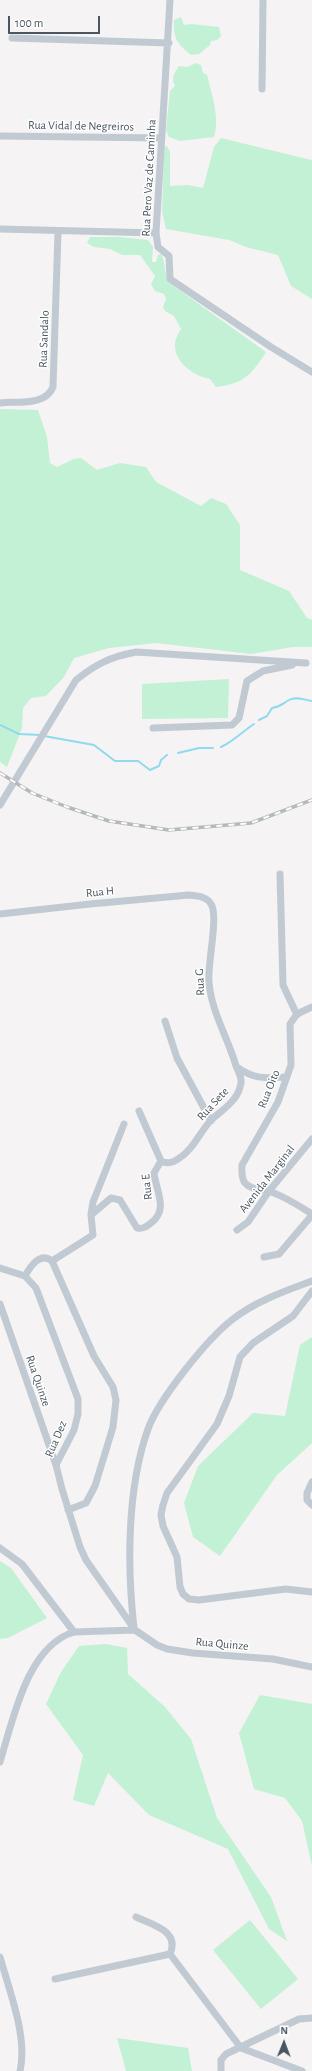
<!DOCTYPE html>
<html>
<head>
<meta charset="utf-8">
<style>
  body { margin:0 }
  #map { position:relative; width:312px; height:2071px; overflow:hidden; background:#f5f3f3; font-family:"Alegreya Sans",sans-serif }
  canvas { display:block }
  .north { position:absolute; left:264px; top:2023px; width:40px; height:40px; -webkit-text-stroke:3px #fff; paint-order:stroke; rotate:1deg; font-size:11px; font-weight:700; line-height:16px; text-align:center; color:#4a5661 }
  .north::after { content:''; display:block; margin:auto; width:14px; height:18px; background:#4a5661; clip-path:polygon(50% 0,100% 100%,50% 72%,0 100%) }
  .scale { position:absolute; left:8px; top:16px; width:92px; height:18px; box-sizing:border-box; border:2px solid #4a5661; border-top:0; padding-left:5px; font-size:12px; line-height:14px; white-space:nowrap; color:#4a5661; -webkit-text-stroke:3px #fff; paint-order:stroke }
</style>
</head>
<body>
<div id="map">
<canvas width="312" height="2071"></canvas>
<div class="north">N</div>
<div class="scale">100 m</div>
</div>
<script>
const ctx = document.querySelector('canvas').getContext('2d');
ctx.lineJoin = 'round';
function paint(path, color) { ctx.fillStyle = color; ctx.fill(path, 'evenodd'); }
function strokePath(path, color, width, dash) { ctx.strokeStyle = color; ctx.lineWidth = width; ctx.lineCap = dash ? 'butt' : 'round'; ctx.setLineDash(dash || []); ctx.stroke(path); }
function drawText(font, color, halo, rows, align = 'center') {
  ctx.font = font + ' "Alegreya Sans",sans-serif'; ctx.lineWidth = 3; ctx.setLineDash([]); ctx.textBaseline = 'middle'; ctx.strokeStyle = halo; ctx.fillStyle = color; for (const [text, x, y, turn = 0] of rows) {
    ctx.save(); ctx.translate(x, y); ctx.rotate((+turn || 0) * Math.PI / 180); ctx.textAlign = isNaN(turn) ? turn : align; if (halo) ctx.strokeText(text, 0, 0); ctx.fillText(text, 0, 0); ctx.restore();
  }
}
const green = new Path2D(`
  M181,17L184,25L191,24L219,27L221,36L217,40L211,41L210,45L199,54L191,55C177,43 173,39 174,20Z
  M196,63L201,65L203,73L207,75C212,95 220,118 214,137L180,141L169,137L166,130L170,91L175,86C171,78 174,73 179,66L187,67Z
  M221,138L311,160L312,159V299L291,286L278,255L246,247L229,240L166,229L162,212L164,147L167,146L170,152V186L188,185L203,188L214,147Z
  M90,237H119L148,240L153,247L152,262H156L158,255L161,254C166,263 164,272 168,282L266,352C252,374 244,384 216,387L210,379C195,376 176,364 175,347C174,341 178,334 181,329L174,316L165,311L163,307L166,299L164,294L155,291L151,284L155,276L140,255H122L110,249L94,247L87,243Z
  M0,409L38,410L47,437L50,463L57,467L74,459L81,458L97,470L120,463L146,467L156,482L201,506L211,498L226,504L240,525V570L289,591L307,618L312,620V647H293L251,654L156,643L109,648L74,658L64,677L46,696L31,698L23,708L22,728L7,767L0,762Z
  M229,679L228,718L142,719V684Z
  M312,1337V1443L277,1475L220,1556L193,1537L184,1503L198,1466L253,1413L285,1416L300,1345Z
  M0,1561L11,1568L47,1618L8,1638L0,1639Z
  M106,1644L127,1648L128,1674L165,1707L191,1739L217,1818L271,1897L287,1941L269,1929L228,1849L149,1815L108,1773L94,1806L73,1800L83,1755L46,1704L61,1672L79,1646Z
  M260,1695L312,1704V1866L302,1821L285,1798L254,1789L239,1733Z
  M250,1920L298,1979L261,2009L213,1950Z
  M117,2038L188,2048L192,2071H126Z`);
const stream = new Path2D(`
  M259,720L267,716L272,708C280,707 282,704 289,700C296,696 305,700 312,701
  M0,725L19,734L40,735
  M44,736L94,745L115,761H138L150,770L159,766L161,760L167,755
  M221,747C233,742 243,731 254,724
  M178,753L199,748H213`);
const minor = new Path2D(`
  M170,0L156,233L158,247L169,256L170,279L271,347L312,372
  M12,38L169,43
  M262,89L263,0
  M0,136L162,138
  M0,229L156,233
  M0,403C17,401 46,406 53,387L58,232
  M153,728L232,725L239,718L247,681L263,671L292,665
  M0,805L76,680C96,664 110,657 136,652L306,663
  M280,874L283,985L297,1015
  M0,914L90,904L189,895C197,896 206,896 211,904C219,916 207,965 209,982C211,1011 228,1038 236,1066C238,1072 242,1076 241,1083C240,1089 238,1094 234,1099C228,1107 219,1113 211,1120C200,1132 193,1150 178,1159C173,1163 166,1164 161,1161
  M312,1007L297,1014L290,1024L291,1065L278,1102L242,1165C242,1171 241,1178 245,1183C251,1190 261,1189 268,1191C283,1195 299,1206 312,1214
  M165,1021L177,1058L211,1121
  M237,1067C255,1080 265,1078 286,1077
  M139,1111L161,1161
  M91,1214L93,1202L124,1124
  M237,1230L248,1222L269,1191L312,1139
  M264,1257L279,1254L312,1215
  M52,1261L93,1235L91,1215L111,1198L120,1200L137,1228C143,1229 146,1227 151,1223C169,1210 156,1191 154,1173L161,1161
  M0,1268L25,1276L36,1288L78,1399V1414L74,1430L56,1465L62,1489L80,1547L86,1560L135,1630L157,1645L167,1649L193,1653L273,1659L312,1667
  M25,1276C30,1267 40,1251 52,1261L94,1356L113,1387L116,1400L113,1427L95,1486L86,1503L68,1510
  M312,1291L293,1316L253,1343L240,1357L229,1396L217,1424L167,1493L163,1505L161,1515L163,1526L177,1557L180,1587L183,1594L189,1599L199,1600L286,1589L312,1592
  M0,1304L56,1465
  M312,1482L307,1493V1500L312,1505
  M0,1548L22,1564L74,1632
  M134,1628C127,1566 127,1488 148,1429C159,1399 207,1339 233,1319C256,1301 285,1291 312,1281
  M0,1762C13,1720 27,1646 74,1632L135,1630
  M170,1954L241,2048
  M0,1957C9,1990 28,2037 20,2071
  M55,1979L170,1954C180,1931 153,1925 136,1917
  M241,2048L302,2071
  M221,2071V2060L226,2054L299,2019L312,2018`);
const rail = new Path2D(`
  M0,773L32,793L67,807L109,821L169,830L251,823L312,800`);
const streetNames = [
  ["Rua Vidal de Negreiros",81,126,1],
  ["Rua Pero Vaz de Caminha",149,178,-87],
  ["Rua Sandalo",44,339,-88],
  ["Rua H",100,892,-6],
  ["Rua G",200,982,-93],
  ["Rua Oito",269,1089,-68],
  ["Rua Sete",213,1104,-47],
  ["Avenida Marginal",267,1179,-52],
  ["Rua E",147,1187,-96],
  ["Rua Quinze",38,1381,71],
  ["Rua Dez",56,1439,-67],
  ["Rua Quinze",222,1644,5]
];
paint(green, '#c3f1d5');
strokePath(stream, '#90daee', 2);
strokePath(minor, '#c1cad2', 7);
strokePath(rail, '#b5b8bd', 3.5);
strokePath(rail, '#fff', 2, [6]);
drawText('12px', '#4a5661', '#fff', streetNames);
</script>
</body>
</html>
